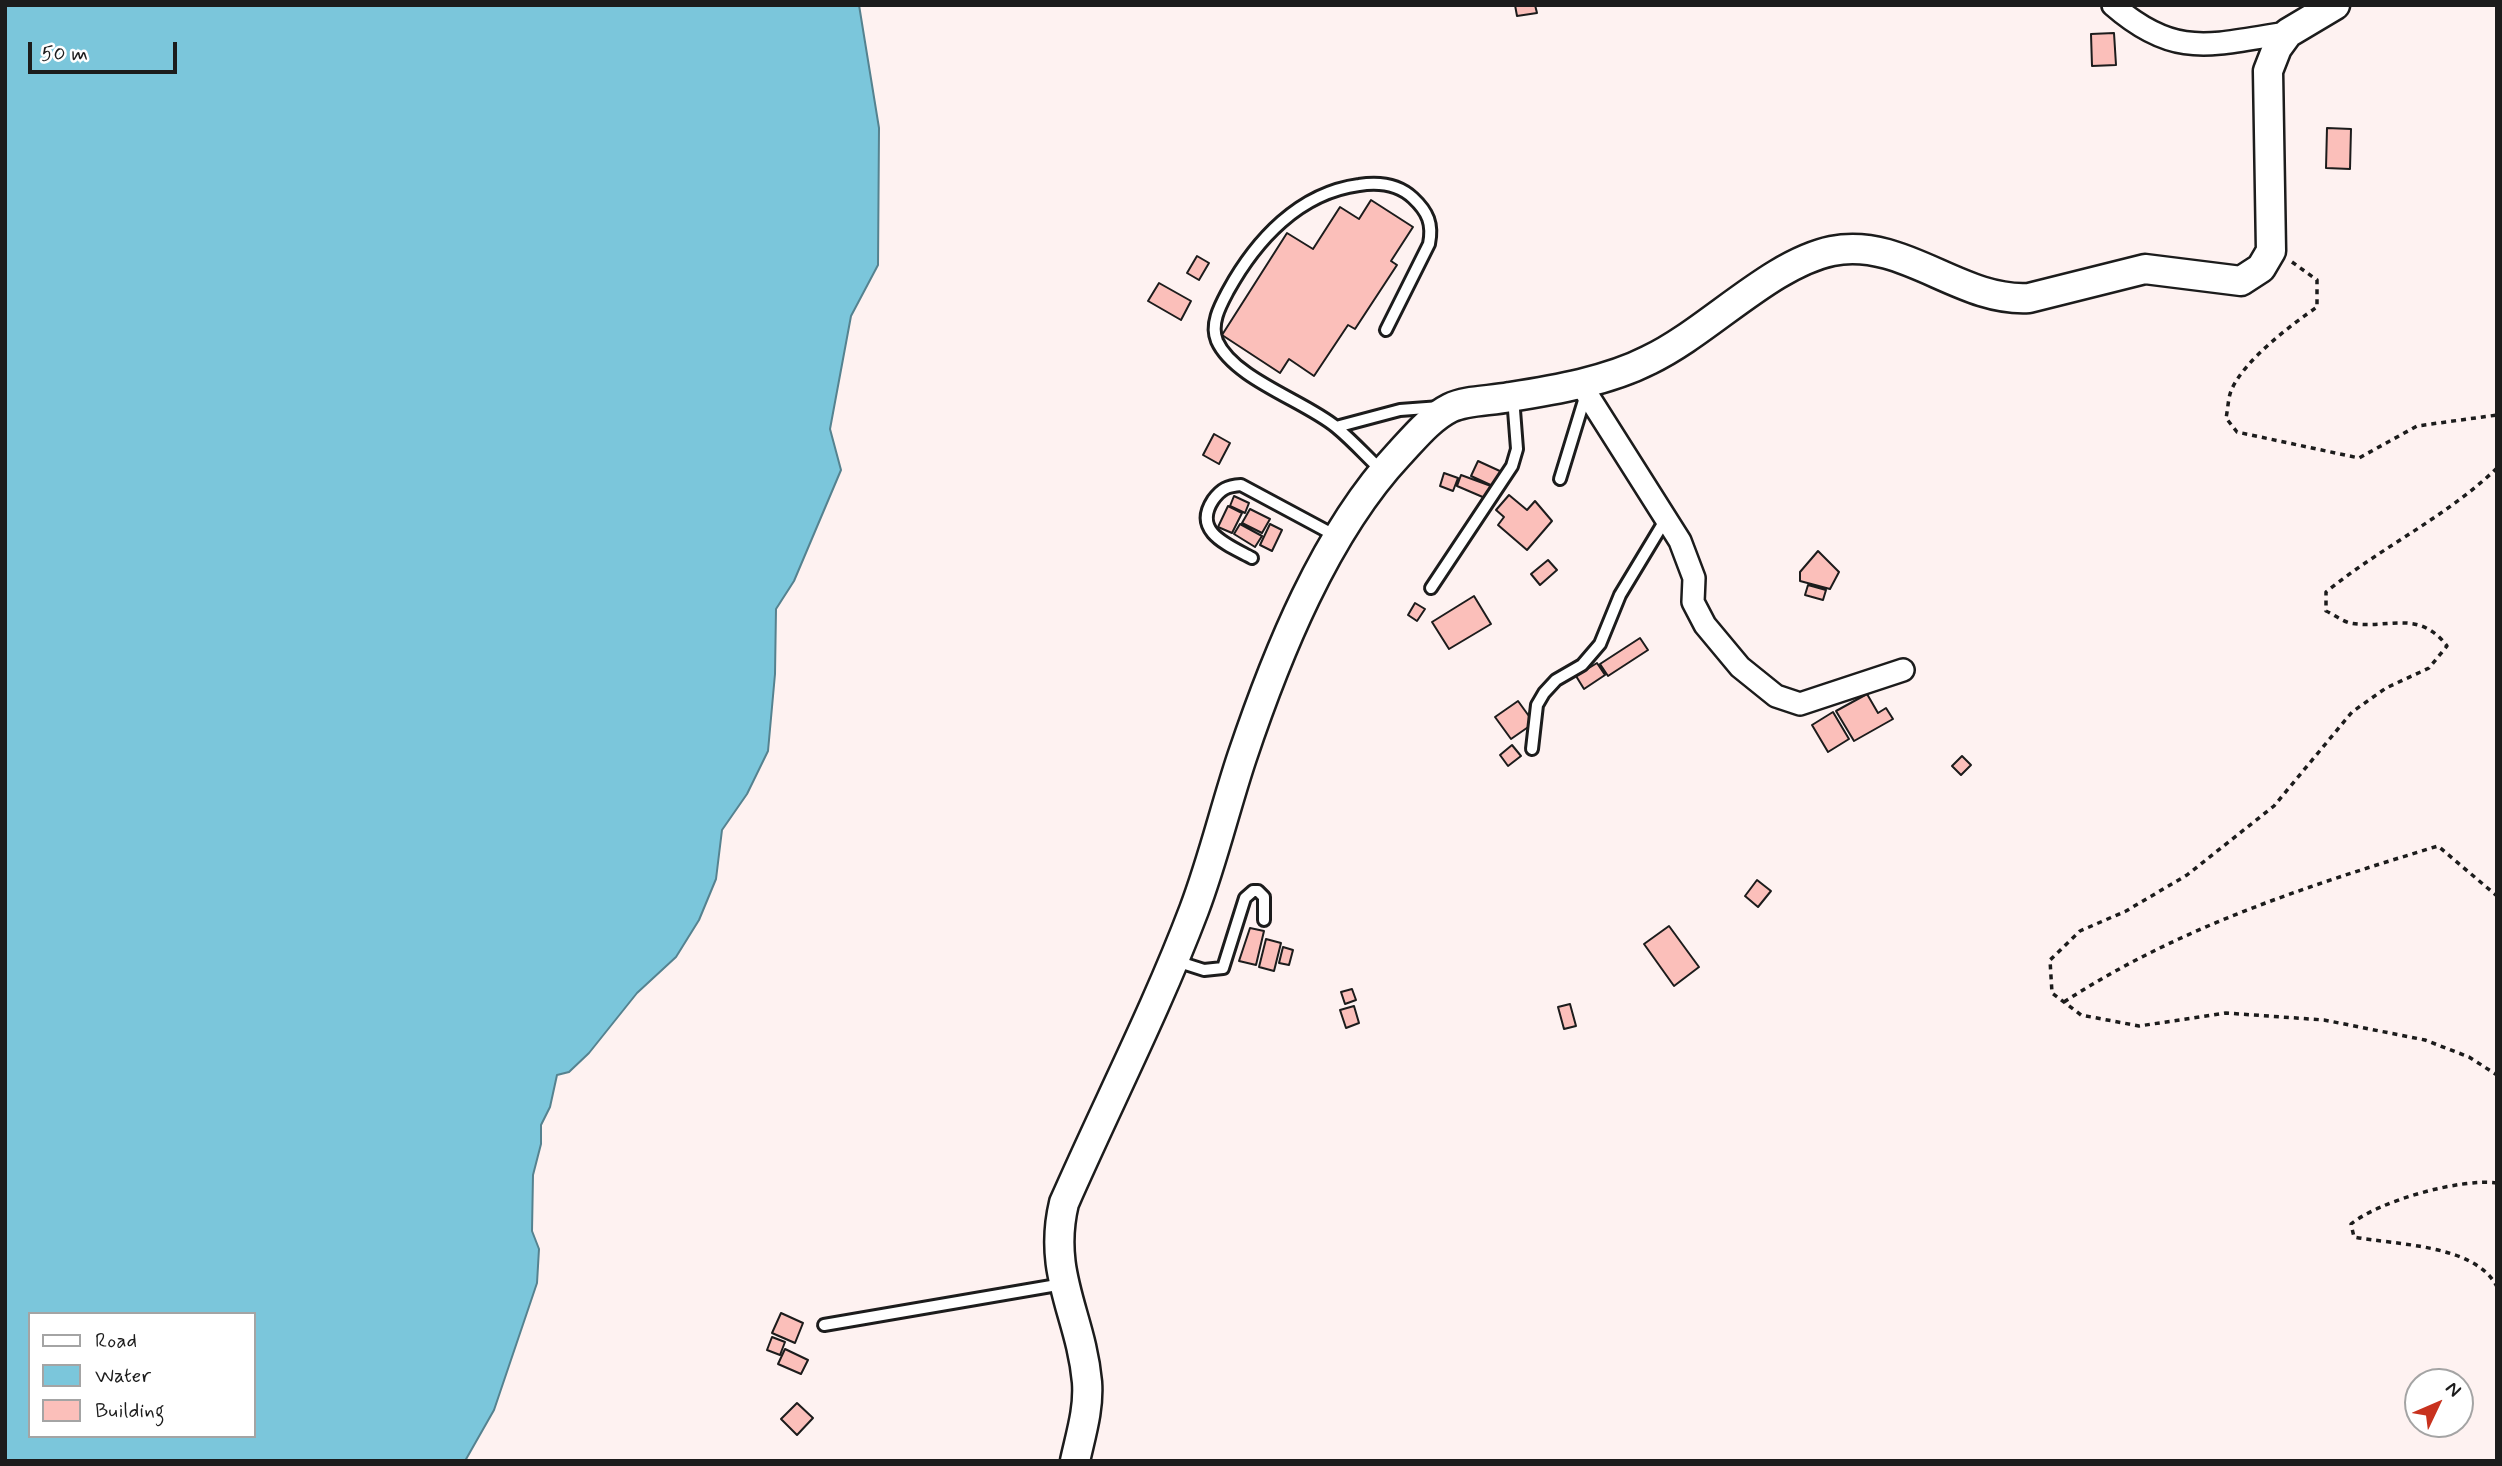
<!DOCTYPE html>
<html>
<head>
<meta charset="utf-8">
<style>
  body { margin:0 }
  #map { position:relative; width:2502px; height:1466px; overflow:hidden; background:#fef2f1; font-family:Mynerve,sans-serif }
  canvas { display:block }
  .frame { position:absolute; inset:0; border:7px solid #1c1c1c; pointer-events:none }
  .legend { position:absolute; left:28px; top:1312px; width:228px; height:126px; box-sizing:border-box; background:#fff; border:2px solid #a4a4a4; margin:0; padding:9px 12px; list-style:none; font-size:21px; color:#1c1c1c }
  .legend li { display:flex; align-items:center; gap:14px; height:35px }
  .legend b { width:35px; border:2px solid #a4a4a4 }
  .north { position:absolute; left:2404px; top:1368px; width:70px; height:70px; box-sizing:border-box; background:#fff; border:2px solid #a4a4a4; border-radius:50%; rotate:46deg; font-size:19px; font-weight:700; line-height:28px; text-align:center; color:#1c1c1c }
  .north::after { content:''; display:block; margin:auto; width:24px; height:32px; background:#c8321e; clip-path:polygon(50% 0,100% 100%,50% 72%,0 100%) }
  .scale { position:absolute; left:28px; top:42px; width:149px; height:32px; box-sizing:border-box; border:4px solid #1c1c1c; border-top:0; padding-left:9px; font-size:21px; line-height:24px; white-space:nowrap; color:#1c1c1c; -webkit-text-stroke:5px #fff; paint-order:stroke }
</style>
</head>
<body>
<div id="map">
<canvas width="2502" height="1466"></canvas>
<div class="frame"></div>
<ul class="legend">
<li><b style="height:9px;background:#fff"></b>Road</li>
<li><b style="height:19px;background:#7bc6db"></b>Water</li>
<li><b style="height:19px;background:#fbbfba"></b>Building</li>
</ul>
<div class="north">N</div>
<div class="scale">50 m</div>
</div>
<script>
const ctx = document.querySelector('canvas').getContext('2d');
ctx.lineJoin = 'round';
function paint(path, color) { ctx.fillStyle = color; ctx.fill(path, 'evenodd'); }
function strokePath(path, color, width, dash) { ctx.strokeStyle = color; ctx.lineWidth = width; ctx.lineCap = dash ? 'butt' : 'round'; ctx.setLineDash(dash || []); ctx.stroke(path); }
const water = new Path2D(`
  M5,5H859L879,128L878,265L851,316L830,429L841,470L794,581L776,609L775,674L768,751L747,794L722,830L716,879L699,920L676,957L637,993L589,1053L569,1072L557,1075L550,1107L541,1125V1144L533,1175L532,1231L539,1249L537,1283L494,1410L465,1461H5ZM30,1314H254V1436H30Z`);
const building = new Path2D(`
  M1515,5H1535L1537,13L1517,16Z
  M2114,33L2116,65L2092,66L2091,34Z
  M2327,128L2351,129L2350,169L2326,168Z
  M1371,200L1413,227L1391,261L1397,265L1355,329L1348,325L1314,376L1289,359L1280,373L1222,335L1287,233L1313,249L1340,207L1359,219Z
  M1197,256L1209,263L1199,280L1187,273Z
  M1159,283L1191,301L1181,320L1148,301Z
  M1214,434L1230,443L1219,464L1203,455Z
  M1478,461L1502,472L1495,487L1471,476Z
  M1444,473L1458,478L1453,491L1440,486Z
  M1461,475L1491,486L1485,498L1457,486Z
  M1509,495L1527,510L1535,501L1552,521L1527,550L1498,525L1504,517L1496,510Z
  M1234,496L1249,503L1245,513L1230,506Z
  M1228,506L1242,513L1232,533L1218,527Z
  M1250,509L1270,519L1262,533L1242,523Z
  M1240,524L1262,536L1255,547L1234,534Z
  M1270,524L1282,530L1272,551L1260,545Z
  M1818,551L1839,572L1830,589L1800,581V572Z
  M1548,560L1557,570L1540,585L1531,574Z
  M1808,585L1826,590L1823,600L1805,595Z
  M1474,596L1491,624L1449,649L1432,622Z
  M1415,603L1425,609L1417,621L1408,615Z
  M1640,638L1648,650L1608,676L1600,664Z
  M1597,663L1605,675L1584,689L1576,676Z
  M1867,694L1878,713L1886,708L1893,719L1854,741L1836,711Z
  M1518,701L1534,723L1511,739L1495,717Z
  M1833,712L1849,739L1828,752L1812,725Z
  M1512,745L1521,756L1508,766L1500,755Z
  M1962,756L1971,765L1961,775L1952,766Z
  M1757,880L1771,891L1758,907L1745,896Z
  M1669,926L1699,967L1674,986L1644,944Z
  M1250,928L1264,931L1256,965L1239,961Z
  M1266,939L1281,943L1274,971L1259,967Z
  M1283,947L1293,950L1289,965L1279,963Z
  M1352,989L1356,1000L1345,1004L1341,992Z
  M1570,1004L1576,1026L1564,1029L1558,1007Z
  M1354,1006L1359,1023L1346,1028L1340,1010Z
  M781,1313L803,1323L795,1343L772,1333Z
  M772,1337L785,1342L780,1355L767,1350Z
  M785,1349L808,1360L801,1374L778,1364Z
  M797,1403L813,1418L797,1435L781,1419Z`);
const path = new Path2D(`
  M2292,262L2317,280V307C2291,325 2243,361 2231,391C2228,399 2228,409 2226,418L2237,432L2359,458L2417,426L2497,415
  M2497,468C2445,518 2381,547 2326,592V611C2333,614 2342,621 2350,623C2388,630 2418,608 2447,646L2429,668L2386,688L2352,712L2274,806L2187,875L2126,911L2080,931L2050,960L2052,993L2081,1015L2139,1026L2226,1013L2324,1020L2425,1040L2469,1057L2497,1075
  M2064,1002C2179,927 2307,886 2438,846L2497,896
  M2497,1183C2460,1178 2379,1201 2351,1224L2354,1237C2395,1245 2476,1244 2497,1287`);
const lane = new Path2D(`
  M1336,427L1400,410L1440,407
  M1382,471C1367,457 1353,441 1336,427C1305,401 1234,379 1217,341C1210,324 1220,306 1228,291C1256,240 1299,193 1359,185C1378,182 1398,184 1413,198C1428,212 1433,224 1429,244L1386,330
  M1560,479L1586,394
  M1252,558C1228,545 1192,532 1213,500C1221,489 1227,486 1241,485L1336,536
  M1431,588L1512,466L1517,449L1513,397
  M1532,749L1537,705L1544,693L1556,680L1582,665L1600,644L1620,595L1667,517
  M1176,961L1204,970L1223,968L1245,898L1253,891H1258L1264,897V920
  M824,1325L1063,1284`);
const street = new Path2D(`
  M2113,5C2176,60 2212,44 2288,33
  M1580,383L1680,541L1694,578L1693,602L1705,625L1740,667L1776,696L1800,704L1903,670`);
const secondary = new Path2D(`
  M1075,1461C1081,1434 1089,1409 1087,1382C1081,1315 1047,1274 1064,1203C1107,1105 1156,1010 1194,910C1213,860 1225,808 1242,757C1276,656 1325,533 1399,454C1414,438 1430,418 1450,408C1466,400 1491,401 1510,397C1555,390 1608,381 1649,360C1708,332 1770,264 1832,251C1904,237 1959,302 2029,298L2145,269L2241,281L2261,268L2271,251L2268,71L2277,48L2288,33L2335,5`);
paint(water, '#7bc6db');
strokePath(water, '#55828f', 2);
paint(building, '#fbbfba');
strokePath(building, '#1c1c1c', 2);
strokePath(lane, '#1c1c1c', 16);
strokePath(street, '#1c1c1c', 26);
strokePath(secondary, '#1c1c1c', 33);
strokePath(path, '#1c1c1c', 3.5, [5, 5]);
strokePath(lane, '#fff', 10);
strokePath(street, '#fff', 21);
strokePath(secondary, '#fff', 28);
</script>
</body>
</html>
